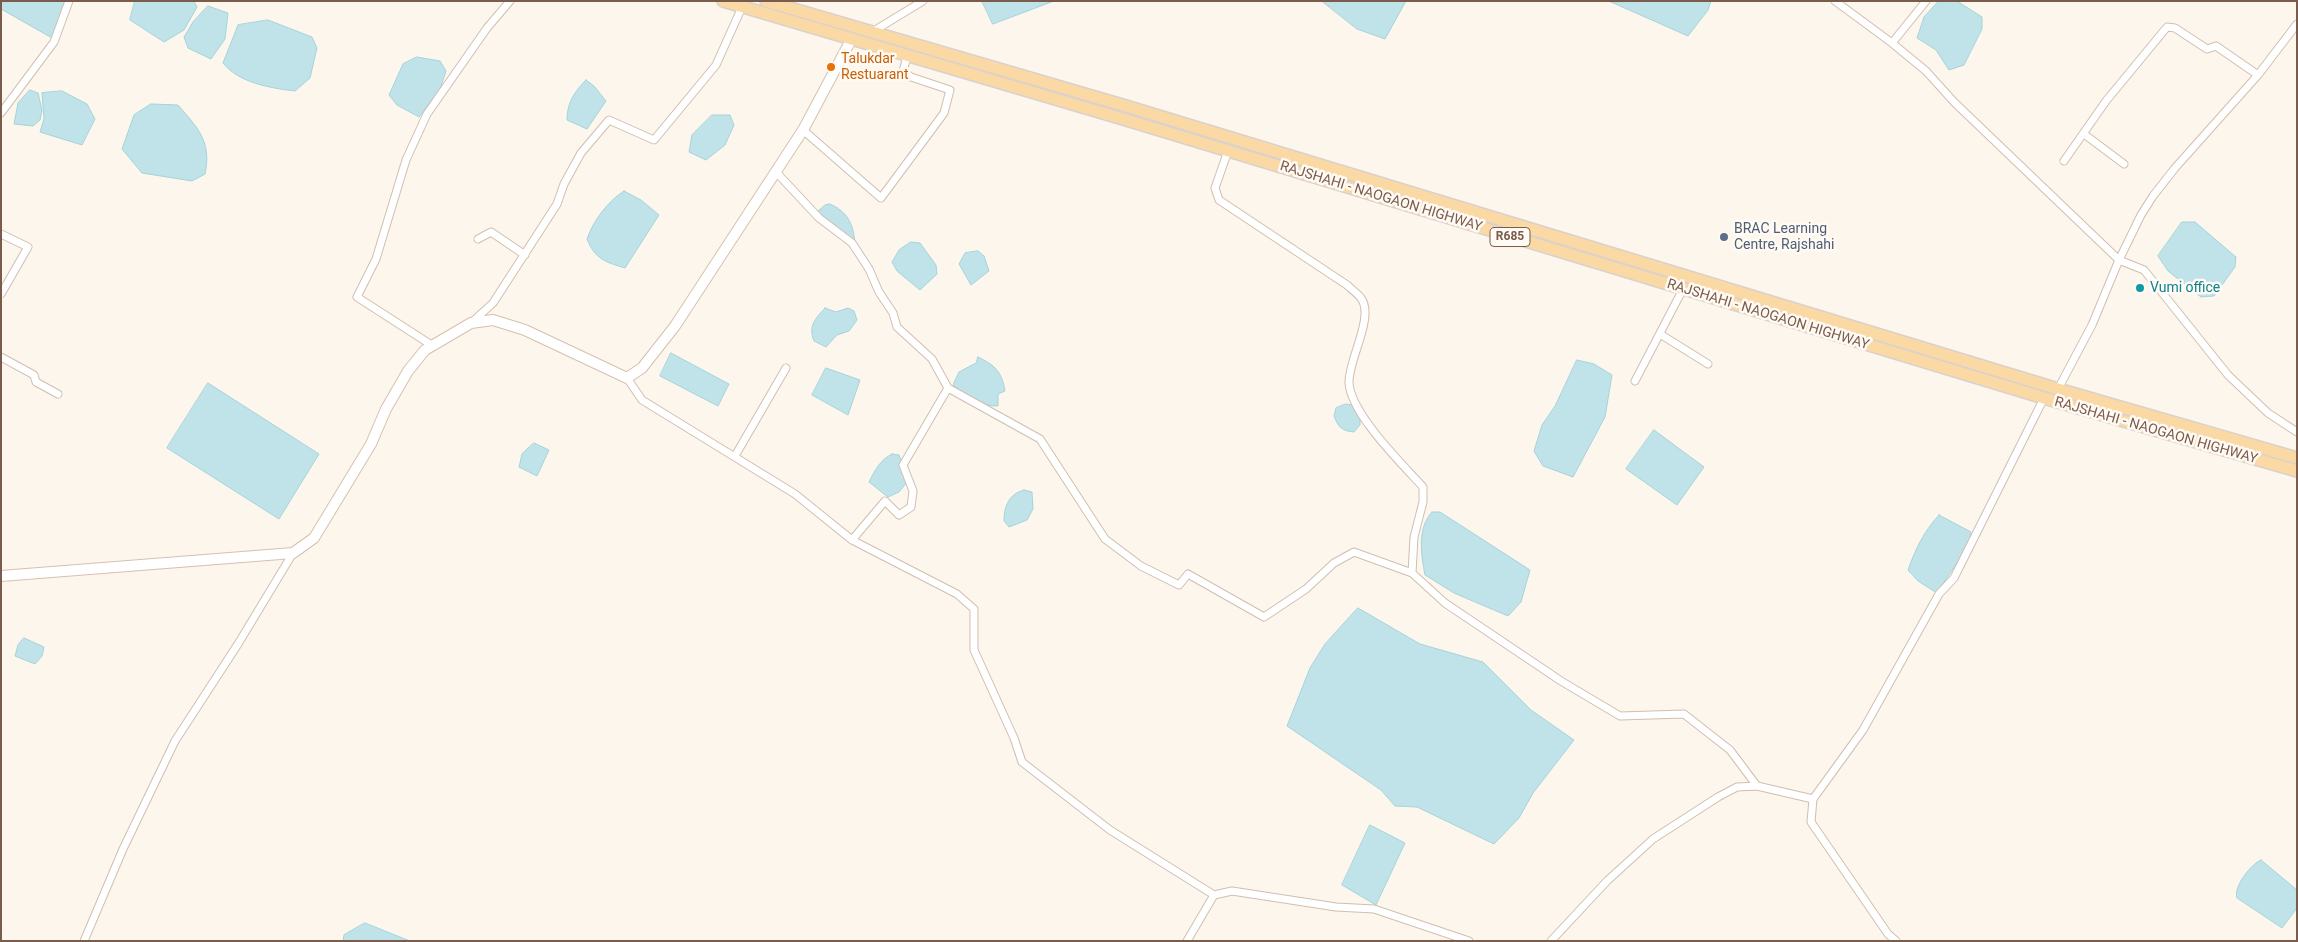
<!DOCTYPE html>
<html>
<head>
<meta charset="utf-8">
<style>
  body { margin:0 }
  #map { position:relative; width:2298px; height:942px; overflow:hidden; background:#fdf6ec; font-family:Roboto,sans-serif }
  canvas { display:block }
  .frame { position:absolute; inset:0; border:2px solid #7a5c4d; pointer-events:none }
</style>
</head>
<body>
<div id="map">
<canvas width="2298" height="942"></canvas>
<div class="frame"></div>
</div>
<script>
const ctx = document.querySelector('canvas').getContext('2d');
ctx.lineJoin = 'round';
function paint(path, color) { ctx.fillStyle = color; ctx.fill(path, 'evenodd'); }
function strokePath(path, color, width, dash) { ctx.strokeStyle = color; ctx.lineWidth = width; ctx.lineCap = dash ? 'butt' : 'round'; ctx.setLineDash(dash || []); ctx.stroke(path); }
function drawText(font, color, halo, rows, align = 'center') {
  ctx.font = font + ' Roboto,sans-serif'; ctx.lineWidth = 5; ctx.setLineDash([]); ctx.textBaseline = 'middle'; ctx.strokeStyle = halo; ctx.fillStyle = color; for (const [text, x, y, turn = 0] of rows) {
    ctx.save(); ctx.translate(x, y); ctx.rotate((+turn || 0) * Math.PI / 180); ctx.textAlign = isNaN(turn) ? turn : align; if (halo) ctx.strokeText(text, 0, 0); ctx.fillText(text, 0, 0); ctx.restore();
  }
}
const water = new Path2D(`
  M1,1H66L52,38L1,9Z
  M135,1H194L197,7L184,30L164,42L130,20Z
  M982,1H1054L993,24Z
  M1322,1H1406L1385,39L1357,29Z
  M1711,1L1708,10L1688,36L1611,2Z
  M1939,1H1957L1982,17V29L1964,65L1949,70L1936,50L1917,38L1924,17Z
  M208,6L228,13L225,39L211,59L188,48L184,37L193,22Z
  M268,20L312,37L317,48L310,78L295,91C270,88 239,83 223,63L238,25Z
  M417,57L440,61L446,71L440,89L419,117L397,105L389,95L403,64Z
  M586,80L594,86L606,101L587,129L567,120C567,103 574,92 586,80Z
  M30,90L38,93L42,110L40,120L33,126L14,124L18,103Z
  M62,91L87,104L95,119L82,145L40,132L44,119L42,93Z
  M151,104L178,105C198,128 212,142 205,174L192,181L142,173L122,149L134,115Z
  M712,115H730L734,125L725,145L706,160L689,152L692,135Z
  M624,191L641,200L659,215L625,268C605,262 595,259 587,239C593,221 608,201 624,191Z
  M830,204C848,212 853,224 855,242L819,220L818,211L825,205Z
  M2182,222H2195L2236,257L2235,267L2214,296L2201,297L2168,271L2158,256Z
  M911,242L920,243L936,265L937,274L920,290L897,271L892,262L899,250Z
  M978,251L984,256L989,271L971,285L959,264L965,253Z
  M825,308L836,312L848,308L854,311L857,320L849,331L837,335L826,347L814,341C808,326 815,319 825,308Z
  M671,353L729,384L718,406L660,376Z
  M978,357C995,365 1002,372 1005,391L998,394V406C982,407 965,395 953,385L959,372L976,363Z
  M1577,360L1594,364L1612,375L1605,417L1573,477L1543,466L1534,451L1542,425L1555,406Z
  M826,368L860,380L848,415L812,395Z
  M208,383L319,454L279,519L167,448Z
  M1346,404L1352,405L1360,417V425L1354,432C1342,431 1338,427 1334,416L1336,408Z
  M1654,430L1704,467L1677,505L1626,469Z
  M534,443L549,450L537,476L519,467L522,454Z
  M892,454L899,455C902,462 904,474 907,482L899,492L888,497L869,482C875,470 880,460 892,454Z
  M1024,490L1032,492L1033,509L1027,520L1009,527L1004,521C1004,506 1009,494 1024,490Z
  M1432,512H1440L1530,570L1521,602L1508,616L1454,593L1425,575C1421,554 1417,528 1432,512Z
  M1939,515L1971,532L1968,546L1937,593L1918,581L1908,570C1915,550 1924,531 1939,515Z
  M1358,608L1420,644L1483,662L1531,710L1574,740L1533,793L1519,818L1494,844L1417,807L1395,806L1381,790L1287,726L1310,668L1325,644Z
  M24,638L44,647L42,656L35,664L15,656L18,645Z
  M1370,825L1405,843L1376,905L1342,885Z
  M2261,860L2297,890V908L2282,928L2237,898C2233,887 2251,864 2261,860Z
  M365,923L410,941H343L344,935Z`);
const street = new Path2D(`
  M1835,1L1892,43L1926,71L1954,102L2119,260L2144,270L2228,375L2268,413L2297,432
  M872,32L923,1
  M1892,43L1926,1
  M1,113L54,42L69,1
  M803,130L881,198L944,113L950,90L911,77L903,71L907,57
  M2084,134L2124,164
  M1228,151L1215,188L1219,200L1347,285C1351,289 1357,293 1361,298C1375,317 1348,360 1349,383C1351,414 1402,464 1423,487V502L1414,537L1412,573L1445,603L1561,681L1620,716L1684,714L1730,750L1757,786
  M2064,161L2106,101L2167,27L2175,28L2207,49L2216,46L2258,75
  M776,172L819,218L852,243L869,269L879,292L893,313L897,327L932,359L948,388L1040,439L1105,539L1141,566L1179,585L1188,574L1264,617L1306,589L1334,563L1354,552L1412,573
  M1,234L28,247L1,294
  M478,239L491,232L525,255
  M471,323L493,303L557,204L564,184L581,153L609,120L654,140L716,65L742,7
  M1660,334L1708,364
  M433,346L357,297L376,259L406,160L427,114L487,28L510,1
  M1,357L34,375L36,382L58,394
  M627,378L642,400L795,494L852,540L957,594L974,609V650L1014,738L1022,762L1110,830L1214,895L1232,891L1336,907L1374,909L1469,941
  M1635,381L1683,289
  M2058,389L2092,325L2119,260L2141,215L2153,196L2175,168L2258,75L2297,24
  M735,456L786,368
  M852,540L885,501L899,515L911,507L913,491L903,465L948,388
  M84,941L123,849L175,741L238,644L293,553
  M1187,941L1214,895
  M1551,941L1607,881L1653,839L1718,797L1737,787L1757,786L1813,799
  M1896,941L1888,934L1811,822L1813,799L1863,730L1939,594L1954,578L2044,398`);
const secondary = new Path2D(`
  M1,576L293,553L314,538L371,444L386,409L408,371L425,350L471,323L493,320L525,330L627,378L642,368L675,326L803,130L851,40`);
const primary = new Path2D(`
  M723,1L1123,119L2044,398L2297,471
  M766,1L1126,106L2058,389L2297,458`);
const markers = [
  [831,67,5,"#e8710a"],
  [1724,237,5,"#5c6f8a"],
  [2140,288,5,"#0f9aa8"]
];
const shields = [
  [1510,237,40]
];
const shieldNames = [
  ["R685",1510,237]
];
const foodNames = [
  ["Talukdar",841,59],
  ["Restuarant",841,75]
];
const streetNames = [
  ["RAJSHAHI - NAOGAON HIGHWAY",1381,197,17],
  ["RAJSHAHI - NAOGAON HIGHWAY",1768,315,17],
  ["RAJSHAHI - NAOGAON HIGHWAY",2156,431,16]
];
const serviceNames = [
  ["BRAC Learning",1734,229],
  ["Centre, Rajshahi",1734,245]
];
const cultureNames = [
  ["Vumi office",2150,288]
];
paint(water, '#bfe3e8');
strokePath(water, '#a5d3da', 1);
strokePath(street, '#d1beb0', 9);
strokePath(secondary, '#d6c0b0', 12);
strokePath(primary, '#dad1cd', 14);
strokePath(street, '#fff', 7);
strokePath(secondary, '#fff', 10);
strokePath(primary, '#fbd9a5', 11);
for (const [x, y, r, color] of markers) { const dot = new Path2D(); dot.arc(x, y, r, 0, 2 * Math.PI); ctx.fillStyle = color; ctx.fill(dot); strokePath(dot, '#fffaf3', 2); }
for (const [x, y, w] of shields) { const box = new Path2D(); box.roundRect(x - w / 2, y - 9.5, w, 19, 4); ctx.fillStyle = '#fffaf3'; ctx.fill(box); strokePath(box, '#7a5c4d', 1); }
drawText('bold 12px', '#7a5c4d', null, shieldNames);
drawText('14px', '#c56008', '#fffaf3', foodNames, 'left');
drawText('14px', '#7a5c4d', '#fffaf3', streetNames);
drawText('14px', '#4e5e75', '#fffaf3', serviceNames, 'left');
drawText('14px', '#0d838f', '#fffaf3', cultureNames, 'left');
</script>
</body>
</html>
